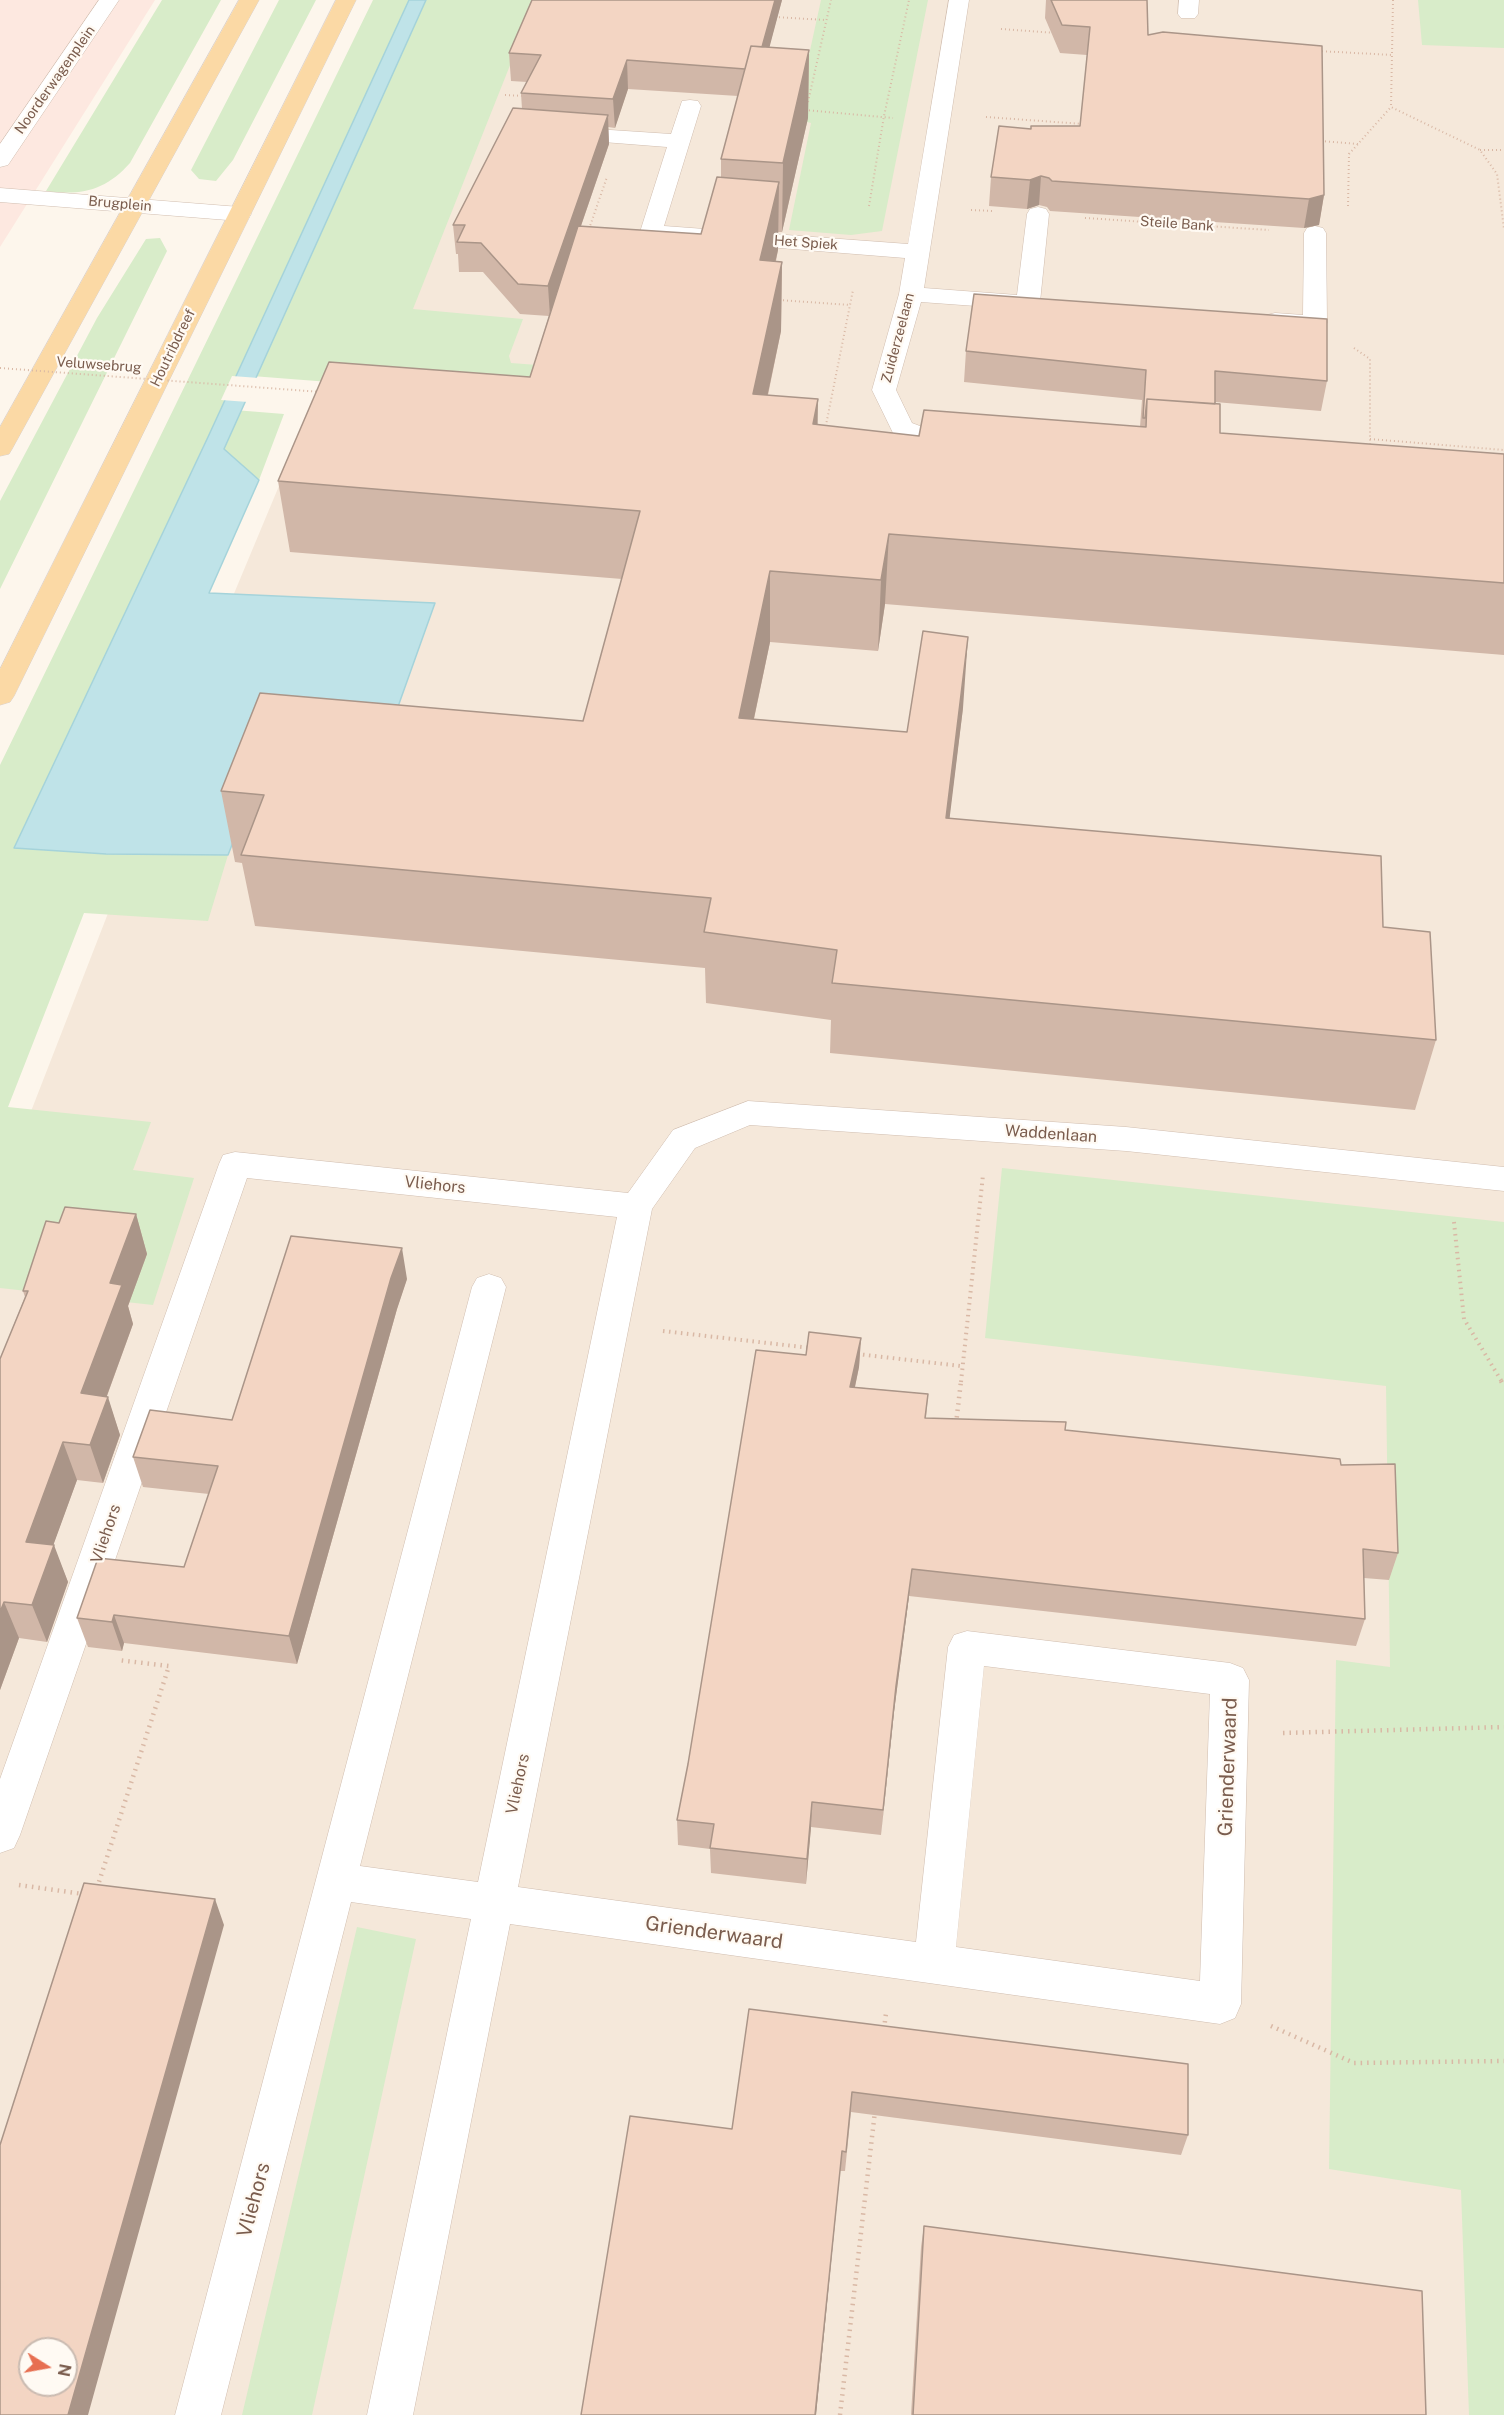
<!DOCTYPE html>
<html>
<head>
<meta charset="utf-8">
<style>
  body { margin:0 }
  #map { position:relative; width:1504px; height:2415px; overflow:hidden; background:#fdf6ec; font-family:"Public Sans",sans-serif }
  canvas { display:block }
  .north { position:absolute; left:18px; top:2337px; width:60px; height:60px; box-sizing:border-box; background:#fffaf3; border:2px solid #cabbb1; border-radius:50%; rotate:101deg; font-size:16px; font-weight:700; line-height:24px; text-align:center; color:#7a5c4d }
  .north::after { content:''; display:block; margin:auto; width:21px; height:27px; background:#e76f51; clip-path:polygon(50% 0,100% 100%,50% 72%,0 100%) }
</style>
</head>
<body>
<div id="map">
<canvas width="1504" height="2415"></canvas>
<div class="north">N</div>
</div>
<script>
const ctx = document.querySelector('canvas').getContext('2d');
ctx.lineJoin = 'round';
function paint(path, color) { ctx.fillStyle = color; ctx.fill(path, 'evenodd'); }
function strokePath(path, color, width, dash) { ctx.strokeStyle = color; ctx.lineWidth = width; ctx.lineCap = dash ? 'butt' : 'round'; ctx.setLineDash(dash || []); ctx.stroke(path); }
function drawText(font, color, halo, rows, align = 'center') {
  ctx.font = font + ' "Public Sans",sans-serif'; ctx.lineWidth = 4.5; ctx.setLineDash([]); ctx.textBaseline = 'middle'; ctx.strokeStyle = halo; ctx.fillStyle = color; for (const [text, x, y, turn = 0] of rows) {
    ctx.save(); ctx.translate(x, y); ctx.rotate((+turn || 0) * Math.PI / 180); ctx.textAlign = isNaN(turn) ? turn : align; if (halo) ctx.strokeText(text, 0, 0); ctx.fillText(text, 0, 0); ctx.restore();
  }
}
const residential = new Path2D(`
  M482,0H1504V2415H0V1191L210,651ZM30,2349H66V2385H30Z`);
const commercial = new Path2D(`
  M0,0H155L0,247Z`);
const green = new Path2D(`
  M162,0H221L130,163C106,190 82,196 46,191Z
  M279,0H316L233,160L216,181L199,179L191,170Z
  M373,0H536L413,309L523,319L509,356L511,363L766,382L755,415L239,375L222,409L284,414L259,480L208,437L15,848L106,854L228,855L208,921L84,913L8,1107L151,1122L133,1170L194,1178L153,1305L0,1288V765Z
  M821,0H928L882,231L851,235L789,230L811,123L795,119Z
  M1418,0H1504V48L1422,45Z
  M160,238L167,251L0,589V501L97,318L146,239Z
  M1002,1168L1504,1222V2415H1469L1461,2190L1329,2169L1336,1660L1390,1667L1386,1386L985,1338Z
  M357,1927L416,1939L312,2415H242Z`);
const water = new Path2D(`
  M409,0H426L224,449L259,480L209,593L435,603L375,771L265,761L228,855L106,854L14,848L208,437Z`);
const pier = new Path2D(`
  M232,376L259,378L248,402L221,400Z`);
const pathFar2 = new Path2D(`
  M1393,0L1391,107L1480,150L1497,174L1504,229
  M775,17L826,20
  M1001,29L1056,33
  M1318,51L1393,55
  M505,95L525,96
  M808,102L831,0
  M805,110L893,118
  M986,117L1083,124
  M1321,141L1358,144
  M1480,150H1504
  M869,206L884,116L909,0
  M1348,206L1349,154L1391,107
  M971,210L993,211
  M1085,218L1269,230
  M589,229L607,177
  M779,300L850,305
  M1354,348L1370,359V446
  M825,430L853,290
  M1370,439L1504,450`);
const pathFar1 = new Path2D(`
  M1454,1222L1464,1319L1502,1382
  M663,1331L811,1348
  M857,1354L961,1366
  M961,1382L983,1175`);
const path = new Path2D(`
  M1501,1381L1504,1386
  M956,1424L961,1381
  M1283,1733L1504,1727
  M19,1885L83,1894
  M97,1888L169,1666L118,1660
  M1271,2026L1354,2063L1504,2061
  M884,2029L886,2013
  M840,2415L875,2111`);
const minor = new Path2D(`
  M99,0H119L8,165L0,167V144Z
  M949,0H969L924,288L1017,295L1027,214L1030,209L1038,207L1046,209L1049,214L1040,302L1036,307L1017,309L921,302L896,390L912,423L957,440L973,442L976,447L973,452C946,459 918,442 893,433L872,390L899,294L905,258L643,237L640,232L667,147L565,139L557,138L554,133L557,128L565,127L671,134L682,101L690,100L698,101L701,106L664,226L908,244Z
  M1179,0H1199L1198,14L1195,18H1181L1178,14Z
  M0,188L240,207L248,209L251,214L248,219L240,221L0,202Z
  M1315,226L1323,228L1326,233L1327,323L1323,328L1315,330L1267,325L1263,320L1267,315L1275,313L1303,315L1304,233L1307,228Z
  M748,1101L1126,1127L1504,1167V1191L1126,1151L750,1125L695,1148L652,1209L518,1887L916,1942L948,1647L954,1635L967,1631L1230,1663L1243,1668L1249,1680L1241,2004L1235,2018L1220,2024L510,1924L413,2415H367L471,1919L351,1902L221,2415H175L472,1287L477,1278L489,1274L501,1278L506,1287L360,1866L478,1882L617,1217L247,1178L20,1835L14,1848L0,1853V1779L219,1164L223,1155L235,1152L628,1193L673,1130ZM984,1666L1210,1694L1200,1981L956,1947Z`);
const major = new Path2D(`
  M239,0H259L12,449L9,454L0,456V427Z
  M336,0H356L14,696L10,702L0,705V669Z`);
const pathBridge = new Path2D(`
  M0,368L321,392`);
const wall = new Path2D(`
  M532,0H782L769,47L809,50L808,118L782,232H778V250L776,261L782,262L781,331L768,395L818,425L919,436L1140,427L1142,400L964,382L966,351L974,294L1327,381L1321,411L1215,402L1220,433L1504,454V655L885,604L878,651L770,642L754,719L907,732L963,708L949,818L1383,927L1436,1040L1415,1110L830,1053L831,1020L706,1003L705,968L255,926L242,863L235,862L221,791L583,721L622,579L290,552L278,481L530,377L549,316L520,314L483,272H459L458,254H456L453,225L522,109L521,93L527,82L511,81L509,53ZM628,89L738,96L721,159V178L701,234L581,226L609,144L608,127L615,128Z
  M1046,0H1147L1148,35L1324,195L1319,225L1304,228L1050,211L1047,207L1039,205L1027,209L989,206L991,177L1031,129L1080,126L1087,55L1060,53L1045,18Z
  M136,1214L147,1254L128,1306L133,1324L107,1396L120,1435L103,1483L77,1480L53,1545L68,1582L47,1642L19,1638L0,1690V1359L25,1297L23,1291Z
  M407,1279L397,1309L297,1664L124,1643L122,1651L88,1647L77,1618L184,1567L209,1494L143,1487L133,1457L232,1420Z
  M861,1338L859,1367L855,1387L928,1394L926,1418L1065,1430L1341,1465L1398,1553L1389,1580L1364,1578L1365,1619L1356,1646L909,1596L894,1712L881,1835L811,1827L806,1884L711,1873L710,1849L678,1845L677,1820L806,1355Z
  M749,2009L1188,2135L1181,2155L851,2112L845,2171H840L816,2415H581L732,2129Z
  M924,2226L1426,2415H911L921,2247Z`);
const shadedWall = new Path2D(`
  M775,0H782L756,98V69Z
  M809,50L808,118L782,232L783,163Z
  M627,60L628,89L615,128L613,99Z
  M608,115L609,144L550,316L548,286Z
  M1041,176L1039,205L1027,209L1030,180Z
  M779,182L778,250L760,329V260Z
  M1324,195L1319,225L1304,228L1309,199Z
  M782,262L781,331L753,464V394Z
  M818,399L817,469L813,424Z
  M889,534L885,604L878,651L881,580Z
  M770,571V642L739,789V718Z
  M968,637L963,708L941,889L946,818Z
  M136,1214L147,1254L128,1306L133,1324L94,1431L81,1393L110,1283Z
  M402,1248L407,1279L397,1309L297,1664L289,1636L391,1278Z
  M861,1338L859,1367L849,1415L850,1387Z
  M108,1397L120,1435L103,1483L90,1445Z
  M63,1442L77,1480L41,1579L26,1542Z
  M54,1545L68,1582L47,1642L32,1605Z
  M912,1569L909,1596L894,1712L881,1835L896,1686Z
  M4,1602L19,1638L0,1690V1612Z
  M114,1615L124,1643L122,1651L112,1622Z
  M812,1802L811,1827L806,1884L807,1859Z
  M215,1899L224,1925L88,2415H68Z
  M842,2151L816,2415H815Z`);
const building = new Path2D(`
  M532,0H775L762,47L751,46L745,69L627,60L613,99L521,93L541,55L509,53Z
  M1051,0H1147L1148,35L1163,32L1322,46L1324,195L1309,199L1052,181L1049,178L1041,176L1030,180L991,177L999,126L1031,129V126H1080L1090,27L1062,25Z
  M751,46L809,50L783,163L721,159Z
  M513,108L608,115L548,286L518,284L481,243L457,242L465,225H453Z
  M717,177L779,182L760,260L782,262L753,394L818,399L813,424L919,436L924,410L1146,427L1147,399L1220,404V433L1504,454V583L889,534L881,580L770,571L739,718L907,732L923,631L968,637L946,818L1381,856L1383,927L1430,932L1436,1040L832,983L837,950L704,932L711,898L241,855L264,795L221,791L260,693L583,721L640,511L278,481L329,362L530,377L578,226L701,234Z
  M974,294L1327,319V381L1215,371V404L1147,399L1145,418H1143L1146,370L966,351Z
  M65,1207L136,1214L110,1283L122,1285L81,1393L108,1397L90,1445L63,1442L26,1542L54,1545L32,1605L4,1602L0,1612V1359L28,1291H23L46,1221L59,1223Z
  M291,1236L402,1248L391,1278L289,1636L114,1615L112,1622L77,1618L98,1558L184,1567L218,1466L133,1457L150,1410L232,1420Z
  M809,1332L861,1338L850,1387L928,1394L925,1418L1066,1422L1065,1430L1340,1459L1341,1465L1395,1464L1398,1553L1363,1549L1365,1619L912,1569L896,1686L883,1810L812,1802L807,1859L710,1848L714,1824L677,1820L688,1764L756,1350L806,1355Z
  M84,1883L215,1899L68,2415H0V2145ZM30,2349H66V2385H30Z
  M749,2009L1188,2064V2135L852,2092L846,2152L842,2151L815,2415H581L630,2116L732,2129Z
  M924,2226L1422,2291L1426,2415H913Z`);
const farStreetnames = [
  ["Noorderwagenplein",55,80,-55],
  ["Brugplein",120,204,5],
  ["Steile Bank",1177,224,4],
  ["Het Spiek",806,243,4],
  ["Zuiderzeelaan",898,338,-75],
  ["Houtribdreef",173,348,-64],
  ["Veluwsebrug",99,365,4]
];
const streetNames = [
  ["Waddenlaan",1051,1134,4],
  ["Vliehors",435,1185,6],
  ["Vliehors",106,1534,-71],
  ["Vliehors",518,1784,-78]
];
const nearStreetnames = [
  ["Grienderwaard",1228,1767,-88],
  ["Grienderwaard",714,1933,8],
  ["Vliehors",254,2200,-75]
];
paint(residential, '#f5e8da');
paint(commercial, '#fde8e0');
paint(green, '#d8ecc9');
paint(water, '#bfe3e8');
strokePath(water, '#a5d3da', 1.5);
paint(pier, '#fdf6ec');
strokePath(minor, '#d1beb0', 1);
strokePath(major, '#dad1cd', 1);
strokePath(pathFar2, '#d9b8a5', 2, [1, 3]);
strokePath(pathFar1, '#d9b8a5', 4, [1.5, 4.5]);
strokePath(path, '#d9b8a5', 4.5, [1.5, 5]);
paint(minor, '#fff');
paint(major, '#fbd9a5');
strokePath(pathBridge, '#d9b8a5', 2, [1, 3]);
paint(wall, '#d1b7a8');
paint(shadedWall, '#aa9588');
paint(building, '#f3d5c3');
strokePath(building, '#aa9588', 1.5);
drawText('14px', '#7a5c4d', '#fffaf3', farStreetnames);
drawText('16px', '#7a5c4d', '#fffaf3', streetNames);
drawText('20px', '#7a5c4d', '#fffaf3', nearStreetnames);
</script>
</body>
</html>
